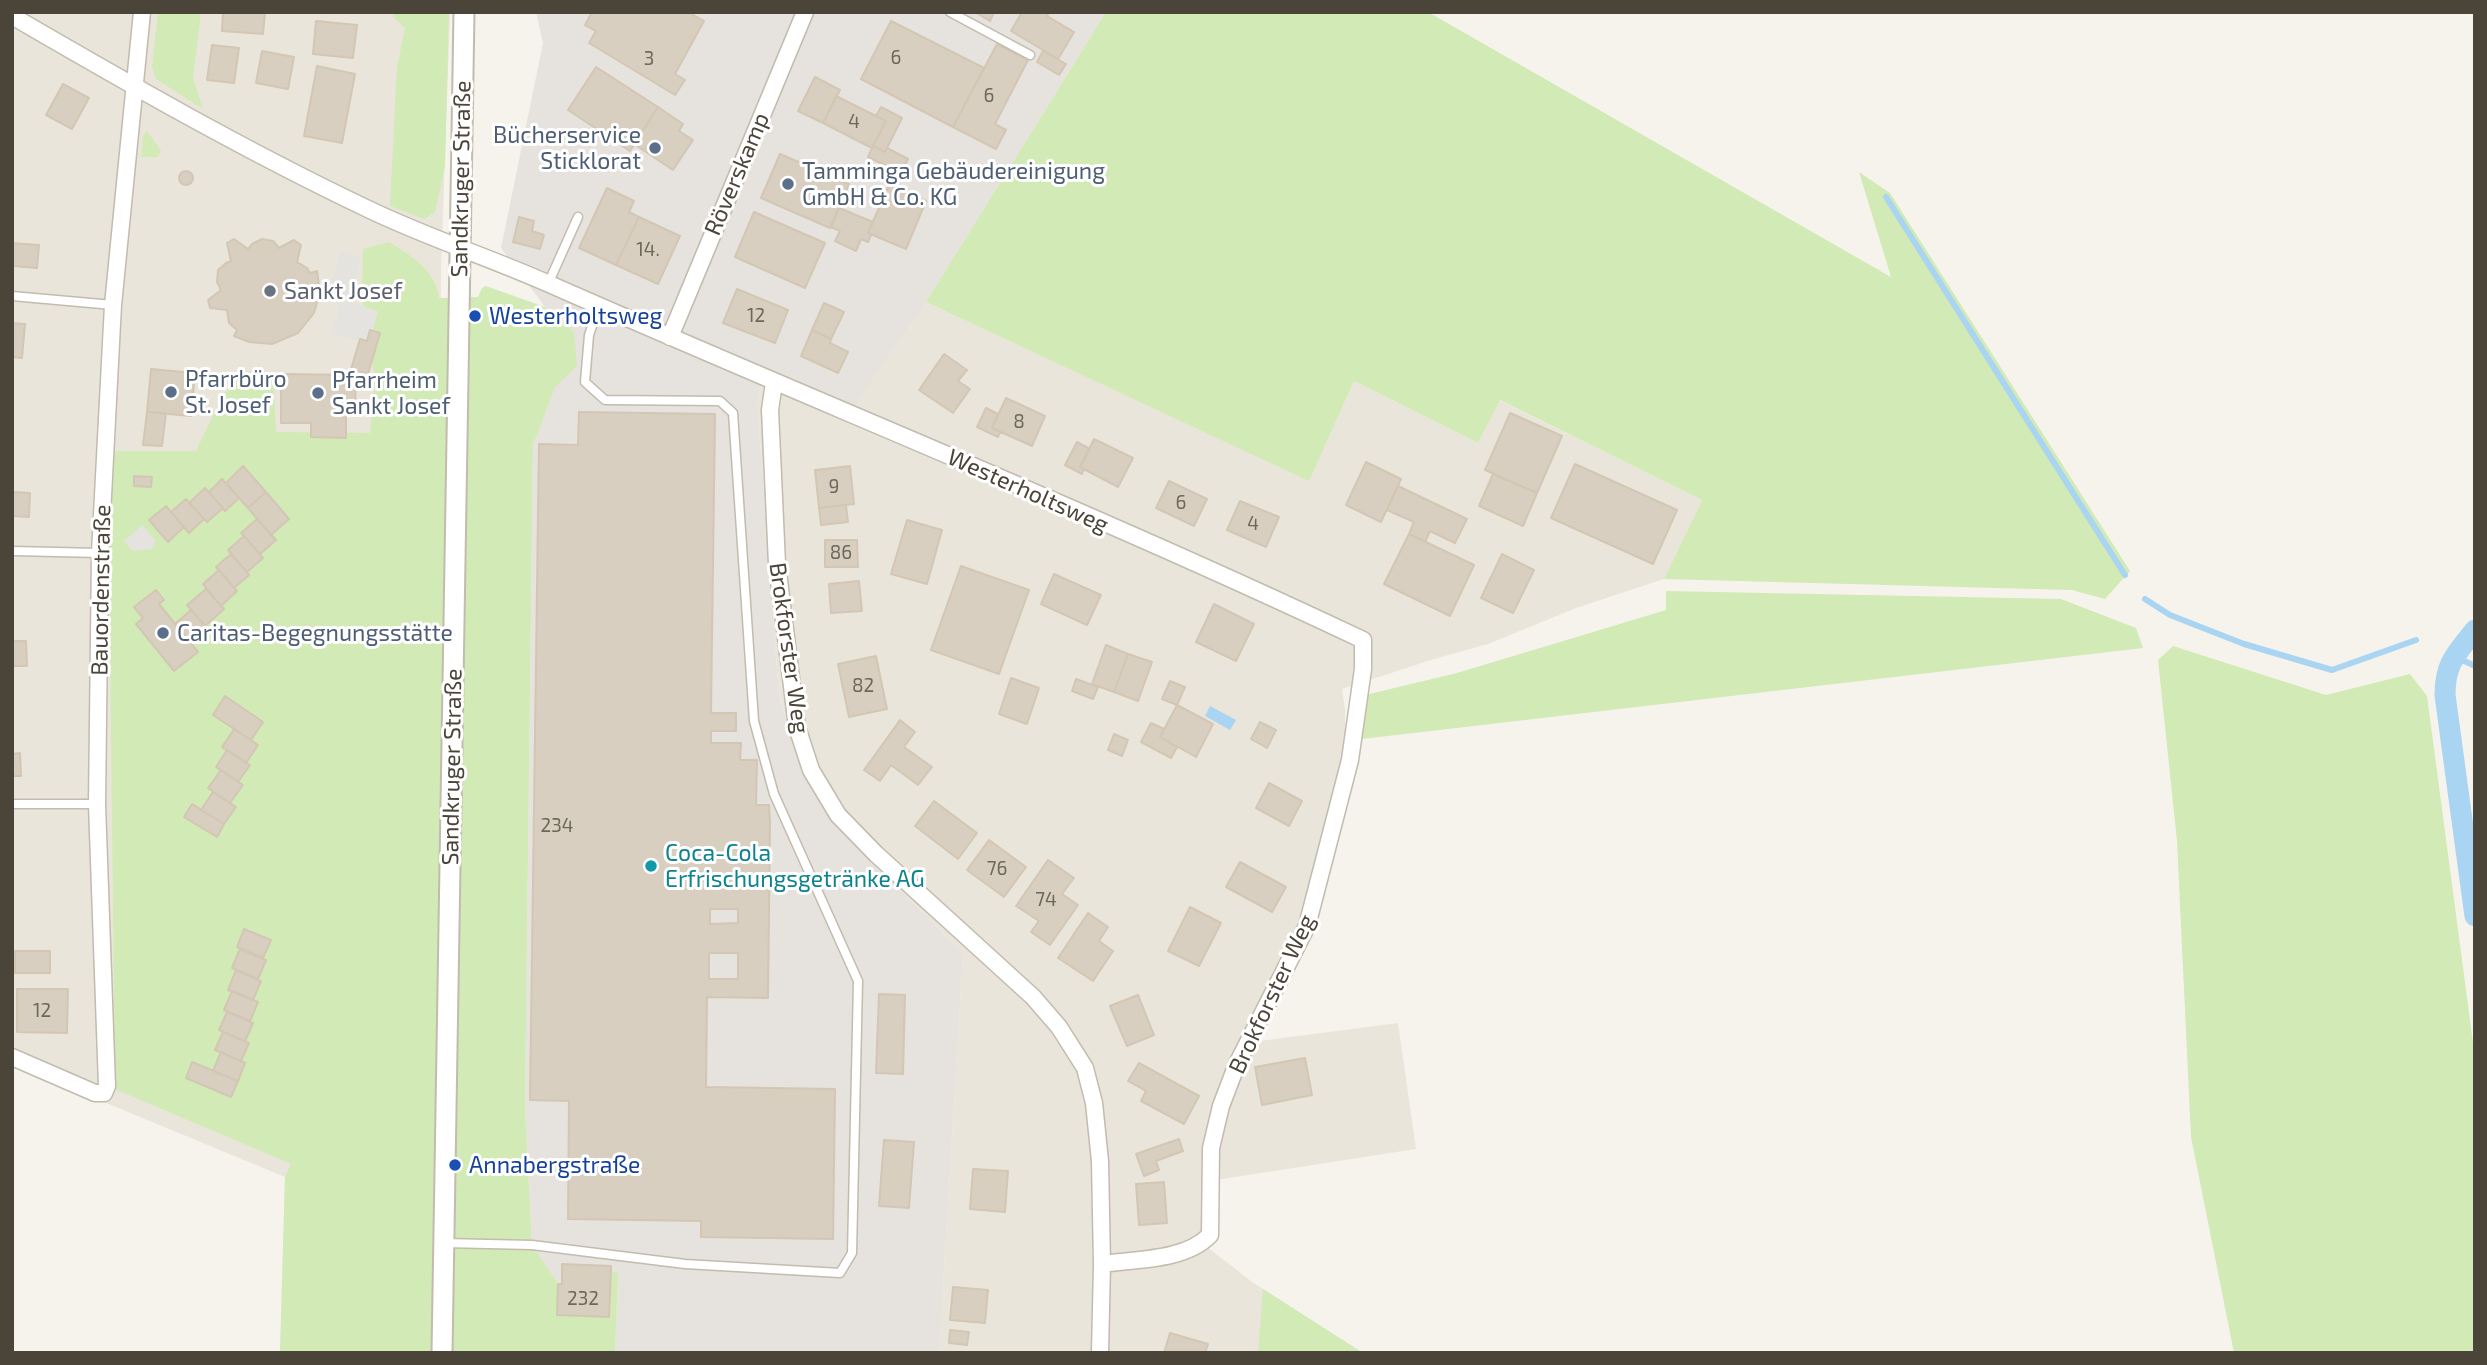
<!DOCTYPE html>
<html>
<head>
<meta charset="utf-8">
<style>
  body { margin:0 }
  #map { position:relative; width:2487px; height:1365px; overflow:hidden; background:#f6f3ec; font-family:"Exo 2",sans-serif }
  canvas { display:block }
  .frame { position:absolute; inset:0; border:14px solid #4b4439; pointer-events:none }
</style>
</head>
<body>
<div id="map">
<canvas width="2487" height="1365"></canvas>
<div class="frame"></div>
</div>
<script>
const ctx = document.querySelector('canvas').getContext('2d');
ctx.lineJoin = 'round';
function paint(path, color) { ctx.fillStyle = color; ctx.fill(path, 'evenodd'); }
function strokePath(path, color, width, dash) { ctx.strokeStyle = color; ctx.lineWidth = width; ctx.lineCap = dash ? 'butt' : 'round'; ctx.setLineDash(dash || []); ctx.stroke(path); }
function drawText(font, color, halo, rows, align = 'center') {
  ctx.font = font + ' "Exo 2",sans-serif'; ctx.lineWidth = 6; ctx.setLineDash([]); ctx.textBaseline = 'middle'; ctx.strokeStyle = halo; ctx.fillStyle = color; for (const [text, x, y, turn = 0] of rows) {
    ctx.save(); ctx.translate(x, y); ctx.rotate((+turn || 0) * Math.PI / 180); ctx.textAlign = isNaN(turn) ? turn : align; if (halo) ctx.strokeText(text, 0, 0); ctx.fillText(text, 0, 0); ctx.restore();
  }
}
const residential = new Path2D(`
  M12,12H450L441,271L436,1353H280L285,1177L12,1064Z
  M926,302L1309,480L1354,381L1478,443L1499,400L1702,500L1664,579L1576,608L1488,644L1434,659L1342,689L1345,709V758L1302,925L1244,1043L1398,1023L1416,1149L1203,1182L1202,1243L1252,1282L1363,1353H939L963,954L831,819L800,763L779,696L757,400L763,373L852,408Z`);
const industrial = new Path2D(`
  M536,12H1106L926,302L852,409L763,374L757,400L779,696L800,763L831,819L963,954L939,1353H615L618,1273L609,1317L557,1315L532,1245L525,1107L533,445L574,332L545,307L501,248L543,43Z`);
const green = new Path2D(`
  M158,12H201L193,78L203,109L156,79L152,67Z
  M393,12H449L445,166L435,212L424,219L390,206L397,67L405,28L393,17Z
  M1106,12H1428L1891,277L1859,172L1890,193L2130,571L2105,599L2072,590L1664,579L1702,500L1500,400L1478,443L1354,381L1309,481L926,302Z
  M147,131L161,151L157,157H141L143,136Z
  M389,242C411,256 436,270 439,298L478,297L482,288L486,286L545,307L574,332L577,366L555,387L533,445L525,1107L532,1245L558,1284L557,1315L609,1317L611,1272H618L615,1353H280L285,1177L291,1164L115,1089L109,554L113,451H196L223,395L246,371L273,375L276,432L370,433L375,379L362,298L363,249Z
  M1666,591L2061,599L2136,628L2143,648L1362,739L1361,696L1457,673L1666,610Z
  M2173,646L2326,695L2410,674L2427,696L2475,1058V1353H2234L2191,1137L2177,841L2158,660Z
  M1263,1289L1363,1353H1258Z`);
const parking = new Path2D(`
  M340,252L361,258L349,302L378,311L369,344L332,334L345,287L331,283Z
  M142,525L156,541L152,549L132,551L124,541Z`);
const water = new Path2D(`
  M1210,706L1236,720L1230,730L1205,716Z`);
const stream = new Path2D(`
  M1886,197L2125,575
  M2145,599L2170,615L2244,644L2332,670L2416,640
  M2454,656L2475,666`);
const canal = new Path2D(`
  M2475,630C2456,654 2445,663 2445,695L2475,916`);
const building = new Path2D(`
  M223,12H265L263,34L222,31Z
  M592,12H688L704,21L675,74L685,80L675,95L589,43L596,31L585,25Z
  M975,12H994L990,21Z
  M1022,12H1049L1047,16L1074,32L1058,59L1011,31Z
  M316,21L357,25L353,58L313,54Z
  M891,21L984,68L953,127L861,79Z
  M997,44L1028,60L995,124L1006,130L996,149L953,127Z
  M212,45L239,48L234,83L207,80Z
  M262,51L294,57L288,89L256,83Z
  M1043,51L1066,64L1059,75L1037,62Z
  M317,66L355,74L342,143L304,136Z
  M596,67L658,107L630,151L568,110Z
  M815,77L840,90L823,123L798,111Z
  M63,84L89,98L72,129L46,115Z
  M836,96L886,121L872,148L823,123Z
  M658,107L683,124L679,131L693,140L673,170L634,144Z
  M881,107L902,118L885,152L873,146L886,121L876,116Z
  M873,146L885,152L887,148L908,159L901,173L868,157Z
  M780,154L849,184L830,228L761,198Z
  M179 178a7 7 0 1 1 14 0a7 7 0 1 1-14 0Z
  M889,185L926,201L906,249L868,233Z
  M607,188L634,201L629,212L639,217L616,265L579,248Z
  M839,208L873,222L868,233L871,235L868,242L861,239L856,251L835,241L840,231L831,227Z
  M754,212L825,243L805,288L735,257Z
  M519,217L534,221L532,231L544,235L540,249L513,242Z
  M639,217L680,236L658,284L616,265Z
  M234,239L248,249L252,244L262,239L273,241L279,248L294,240L301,245L297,262L307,268L310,273L317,271L320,292L314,313L298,333L272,344L249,342L234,336L237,330L229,323L227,310L210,308L208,300L221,290L217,282L218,270L226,263L231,261L227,243Z
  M12,243L39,245L37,268L12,266Z
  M737,289L788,310L775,343L723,323Z
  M824,303L844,312L831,339L812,330Z
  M12,323L25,324L22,358L12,357Z
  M370,330L380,333L368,374L351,369L360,339L367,341Z
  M812,330L831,339L830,343L848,352L838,373L801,356Z
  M944,354L967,370L958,381L970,389L953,413L919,390Z
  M151,369L195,373L191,416L147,412Z
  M281,374L356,375L355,412H346V438L311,437V423H281Z
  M1006,398L1045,416L1032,446L992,428Z
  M986,408L998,414L992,428L1000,432L998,437L977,427Z
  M147,412L166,413L162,446L143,445Z
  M579,412L715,414L711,713H736V731H711V743H741L740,760H757L756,805H769L770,822L768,998L707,997L706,1087L835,1089L833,1239L701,1237V1221L568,1219L569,1101L530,1100L539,444L578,445ZM710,909H738V923L710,924ZM709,953H738V979H709Z
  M1510,413L1562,436L1537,493L1485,470Z
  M1094,439L1133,458L1118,487L1080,467Z
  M1077,442L1090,449L1080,467L1084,469L1082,474L1065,465Z
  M1366,462L1401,479L1381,522L1346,505Z
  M1575,464L1677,510L1653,564L1551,518Z
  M243,466L266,492L248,508L226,483Z
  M850,466L854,504L819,508L815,470Z
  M1493,474L1537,493L1523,526L1479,506Z
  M134,476L152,477L151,487L134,486Z
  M222,479L239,498L225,511L209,492Z
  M1169,481L1207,499L1194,526L1156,508Z
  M1398,486L1467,519L1455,543L1430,531L1425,542L1409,534L1414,522L1387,510Z
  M205,488L223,508L207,522L189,503Z
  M12,492L30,493L29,517L12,516Z
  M266,492L289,519L271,535L248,508Z
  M186,499L204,519L189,533L171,512Z
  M1240,501L1279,517L1266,547L1227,530Z
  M846,505L848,522L821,525L819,508Z
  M166,506L184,527L168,542L149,520Z
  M257,519L276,540L260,554L241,533Z
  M907,520L942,530L927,584L891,574Z
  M1409,534L1474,565L1450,616L1384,584Z
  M244,536L263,558L247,572L228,550Z
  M825,540H857L858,567H825Z
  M231,554L249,575L234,588L216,567Z
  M1502,554L1534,570L1513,613L1481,598Z
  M961,566L1029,590L999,674L931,650Z
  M219,570L237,591L221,606L203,584Z
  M1054,574L1101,595L1087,625L1041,604Z
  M859,581L862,611L831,613L829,584Z
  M206,589L224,609L205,626L187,605Z
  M156,590L164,600L159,604L198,652L174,671L136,624L143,618L134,607Z
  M1214,604L1254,624L1236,661L1196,642Z
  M191,610L208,629L191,643L175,624Z
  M12,641H26L27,666H12Z
  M1106,645L1128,654L1114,692L1092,684Z
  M1128,654L1152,662L1138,701L1114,692Z
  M876,656L887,709L849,717L838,664Z
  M1011,678L1039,688L1027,724L999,714Z
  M1076,679L1098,687L1093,699L1072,691Z
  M1170,681L1185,687L1177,705L1162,699Z
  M225,696L263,722L251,740L213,715Z
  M1177,705L1213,724L1196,757L1160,737Z
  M900,720L915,732L904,747L932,767L918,785L891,765L880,781L864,770Z
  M1260,722L1276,730L1267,748L1251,739Z
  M1151,723L1164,729L1160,737L1177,747L1171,758L1141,742Z
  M234,729L258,745L246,763L222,747Z
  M1114,734L1128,740L1122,756L1108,750Z
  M227,750L250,765L238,782L216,767Z
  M20,753L21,776H12V754Z
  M221,770L243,785L230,803L208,788Z
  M1269,783L1302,801L1289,826L1256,808Z
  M213,792L236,807L224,824L201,810Z
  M934,801L977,833L958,859L915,826Z
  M192,804L224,824L217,837L184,817Z
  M989,840L1026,867L1004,897L967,870Z
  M1048,860L1074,878L1062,894L1078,905L1050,945L1031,932L1039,921L1016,906Z
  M1240,862L1286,887L1272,912L1226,887Z
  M1190,907L1221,923L1199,966L1168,951Z
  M1088,913L1108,927L1099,941L1113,951L1093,981L1058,958Z
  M244,929L271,940L263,958L237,947Z
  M240,949L266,960L258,979L232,968Z
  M15,951H50V973H15Z
  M236,970L261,981L253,1000L228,990Z
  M17,989H68L67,1033L17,1032Z
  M232,991L258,1002L250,1021L224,1010Z
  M879,994L905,995L903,1074L876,1073Z
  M1138,995L1154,1035L1127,1046L1110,1006Z
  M227,1012L253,1023L245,1041L219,1030Z
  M223,1032L249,1043L241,1061L215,1050Z
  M221,1052L245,1063L238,1081L213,1071Z
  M1305,1058L1312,1095L1262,1105L1255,1067Z
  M192,1062L238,1081L231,1097L186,1078Z
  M1139,1063L1199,1096L1184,1124L1141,1101L1146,1091L1128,1081Z
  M1179,1139L1183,1151L1156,1161L1159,1170L1144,1176L1136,1154Z
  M884,1140L914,1142L909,1208L879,1206Z
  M973,1169L1008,1171L1005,1212L970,1209Z
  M1164,1182L1167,1223L1139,1225L1136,1184Z
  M562,1264L611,1266L609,1317L557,1315L558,1284H562Z
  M953,1287L988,1290L985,1323L950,1320Z
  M950,1330L969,1332L967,1345L949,1343Z
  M1170,1333L1208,1344L1205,1353H1164Z`);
const service = new Path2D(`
  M950,12L1030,55
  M548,284L578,217
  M12,296L113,305
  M12,551L100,553
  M12,804H97
  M444,1243L532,1245L685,1264L840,1273L852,1253L858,981L774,794L754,721L733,413L720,401L605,400L585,382L589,335L599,306`);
const minor = new Path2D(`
  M12,16C129,84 246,151 368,209C426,237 488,257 547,283C819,403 1095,513 1363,640V669L1350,760L1307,926L1237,1064L1221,1106L1211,1148L1210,1235C1185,1261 1136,1259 1102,1264
  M670,337L805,12
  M774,382L770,410L777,564L797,727L811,770L838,815L876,854L1033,997L1059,1027L1085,1068L1094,1103L1100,1161L1102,1264L1100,1353
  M12,1057L95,1093H104L107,1086L97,804L100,553L113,305L142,12`);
const tertiary = new Path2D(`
  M442,1353L464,12`);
const markers = [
  [655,148,7,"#5c6f8a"],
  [788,184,7,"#5c6f8a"],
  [270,291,7,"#6b7280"],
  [475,316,7,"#1a4fb4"],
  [171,392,7,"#5c6f8a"],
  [318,393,7,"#5c6f8a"],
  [163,633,7,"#5c6f8a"],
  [651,866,7,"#0f9aa8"],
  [455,1165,7,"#1a4fb4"]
];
const numberNames = [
  ["6",896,58],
  ["3",649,59],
  ["6",989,96],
  ["4",854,122],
  ["14.",648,250],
  ["12",756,316],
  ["8",1019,422],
  ["9",834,487],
  ["6",1181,503],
  ["4",1253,524],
  ["86",841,553],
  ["82",863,686],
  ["234",557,826],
  ["76",997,869],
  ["74",1046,900],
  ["12",42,1011],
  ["232",583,1299]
];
const serviceNames = [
  ["Bücherservice",641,135,"right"],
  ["Sticklorat",641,161,"right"],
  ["Tamminga Gebäudereinigung",802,171],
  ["GmbH & Co. KG",802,197],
  ["Pfarrbüro",185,379],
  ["St. Josef",185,405],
  ["Pfarrheim",332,380],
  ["Sankt Josef",332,406],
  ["Caritas-Begegnungsstätte",177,633]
];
const streetNames = [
  ["Röverskamp",737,174,-67],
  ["Sandkruger Straße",461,179,-89],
  ["Westerholtsweg",1028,491,24],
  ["Bauordenstraße",101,590,-89],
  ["Brokforster Weg",789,648,82],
  ["Sandkruger Straße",452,767,-89],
  ["Brokforster Weg",1272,994,-65]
];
const worshipNames = [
  ["Sankt Josef",284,291]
];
const transitNames = [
  ["Westerholtsweg",489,316],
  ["Annabergstraße",469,1165]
];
const cultureNames = [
  ["Coca-Cola",665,853],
  ["Erfrischungsgetränke AG",665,879]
];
paint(residential, '#eae5da');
paint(industrial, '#e6e2dd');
paint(green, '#d2eab5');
paint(parking, '#e5e3e0');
paint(water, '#a9d4f2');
strokePath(stream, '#a9d4f2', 6);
strokePath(canal, '#a9d4f2', 21);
paint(building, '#d8cfc1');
strokePath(building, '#d3c7b4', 2);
strokePath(service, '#c2bbae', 11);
strokePath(minor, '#c2bbae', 19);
strokePath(tertiary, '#c2bbae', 23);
strokePath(service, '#fff', 8);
strokePath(minor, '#fff', 16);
strokePath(tertiary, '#fff', 19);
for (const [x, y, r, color] of markers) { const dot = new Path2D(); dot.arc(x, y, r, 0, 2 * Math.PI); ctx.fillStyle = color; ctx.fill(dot); strokePath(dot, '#fff', 2.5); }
drawText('19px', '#6e675b', null, numberNames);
drawText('23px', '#4e5e75', '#fff', serviceNames, 'left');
drawText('23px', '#4b4439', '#fff', streetNames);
drawText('23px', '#5b616d', '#fff', worshipNames, 'left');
drawText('23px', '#164399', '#fff', transitNames, 'left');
drawText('23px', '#0d838f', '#fff', cultureNames, 'left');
</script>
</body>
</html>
